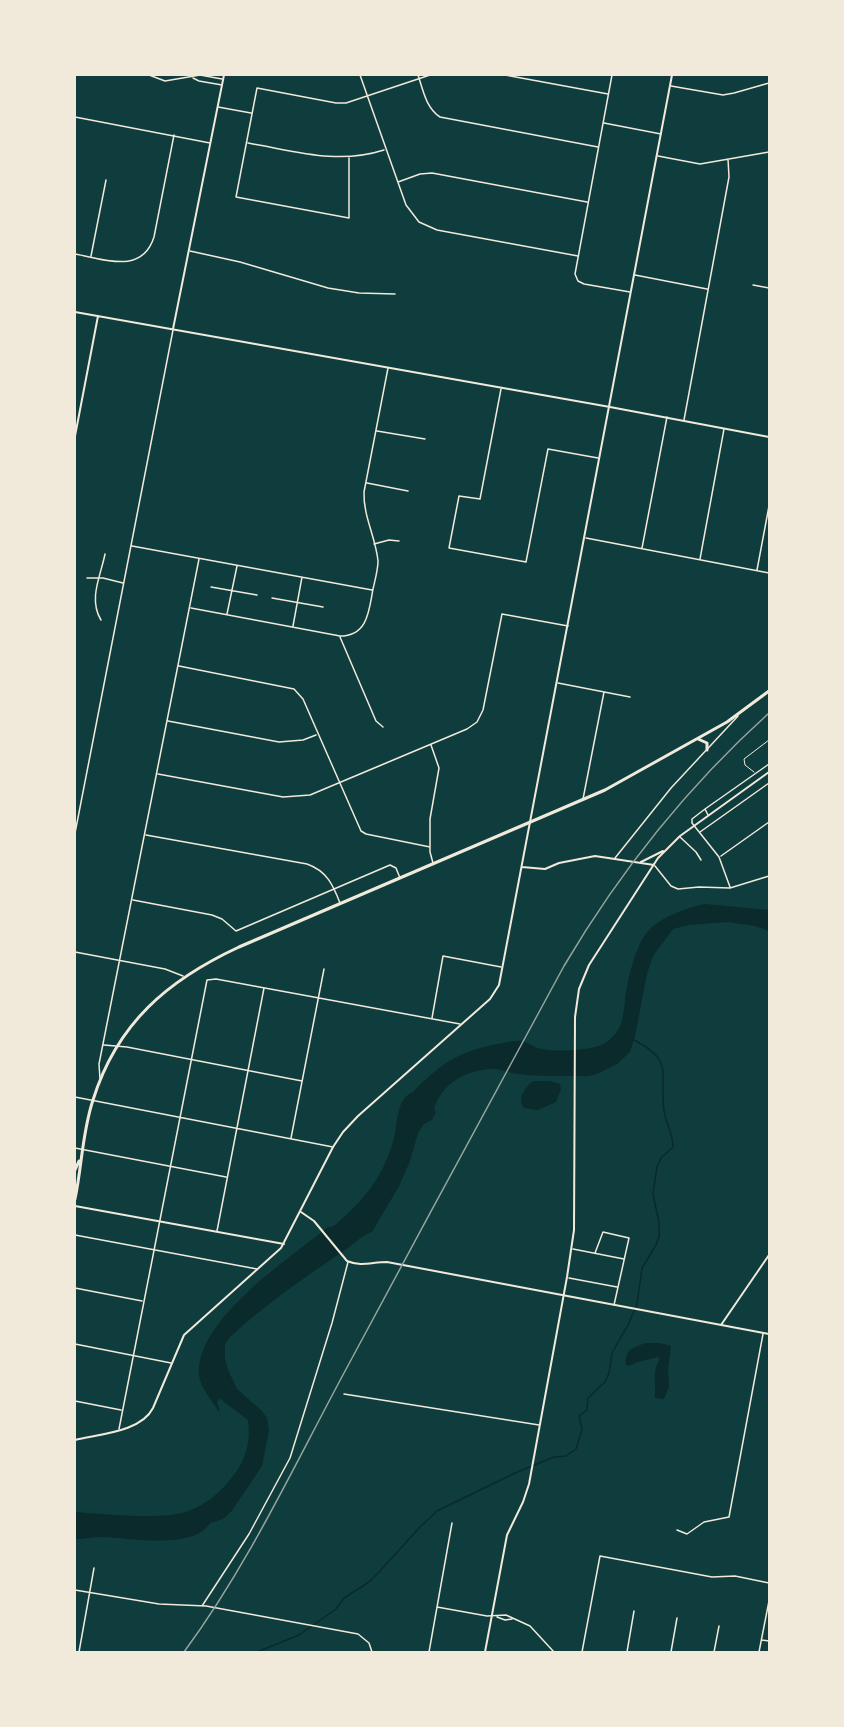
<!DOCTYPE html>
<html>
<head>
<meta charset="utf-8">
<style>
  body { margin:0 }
  #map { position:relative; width:844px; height:1727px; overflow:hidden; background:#0f3d3e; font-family:Roboto,sans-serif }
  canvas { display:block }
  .frame { position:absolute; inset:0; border:76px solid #f1e9da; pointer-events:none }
</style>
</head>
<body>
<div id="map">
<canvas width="844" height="1727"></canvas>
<div class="frame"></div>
</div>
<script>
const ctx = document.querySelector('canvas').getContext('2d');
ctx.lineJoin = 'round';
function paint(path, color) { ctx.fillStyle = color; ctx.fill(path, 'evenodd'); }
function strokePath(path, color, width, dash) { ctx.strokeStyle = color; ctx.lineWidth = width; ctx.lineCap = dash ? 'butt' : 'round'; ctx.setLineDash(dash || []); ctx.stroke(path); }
const water = new Path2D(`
  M705,904L769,910V931L755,926L728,922L689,925L673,929L653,956L647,974L635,1036L630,1052L617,1064L597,1074L588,1076C565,1075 541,1077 518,1074C510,1073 502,1070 495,1069C468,1068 440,1084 434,1110L436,1112L432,1120L424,1124L418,1133L410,1161L399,1186L372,1232C361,1235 351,1247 341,1253C302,1279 263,1306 229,1338L225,1345V1359L228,1370L237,1389L261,1410L267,1418L269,1430L262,1466L231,1512L223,1519L210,1523C194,1550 129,1538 103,1537C94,1537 84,1539 75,1539V1512C104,1514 159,1520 186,1512C206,1505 221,1492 233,1476C246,1460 251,1440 248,1420L219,1398L217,1402L220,1411H218C212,1400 200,1387 199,1375C195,1320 290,1258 328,1227L334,1226C364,1200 381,1180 393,1142C398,1126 395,1099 413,1092C442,1062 461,1050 503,1043C508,1042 516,1040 521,1041C528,1042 535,1048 542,1049C557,1052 592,1051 605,1043C622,1032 623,1019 625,1000C627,982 635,946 648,931C661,917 686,908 705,904Z
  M533,1081H550L560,1084L561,1089L556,1102L538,1110L524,1108C517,1099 525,1087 533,1081Z
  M646,1343H660L671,1346L668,1369L669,1387L664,1399L655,1398C656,1386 652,1369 660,1359L658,1357L638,1362L629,1366L626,1365C624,1349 634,1347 646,1343Z`);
const stream = new Path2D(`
  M257,1652L299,1635L336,1609L344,1598L369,1582L380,1571L419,1528L437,1511L515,1473L554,1457L566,1456L576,1449L582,1429L579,1416L587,1410L588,1398L605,1382L609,1373L612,1353L629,1323L637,1304L642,1268L656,1245L659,1237V1223L653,1194L657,1167L661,1158L673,1147C673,1134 666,1123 664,1111C659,1072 675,1061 634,1040`);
const service = new Path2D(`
  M754,772L745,765L744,759L769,740`);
const minor = new Path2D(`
  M149,75L165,81L200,75L222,79
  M360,75L406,205L419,222L437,230L578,256
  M418,75C423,90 426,108 440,117L598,147
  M505,75L608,94
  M612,75L575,274L578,281L584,284L630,292
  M193,78L199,81L222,85
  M671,86L723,95L734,93L769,83
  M218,107L251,113
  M75,117L210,143
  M604,123L661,134
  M248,143C295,151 337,165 384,150
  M658,156L700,164L769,152
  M349,158V218L236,197L257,88L336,103H346L430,75
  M398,182L420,174L432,173L587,202
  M190,251L240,262L328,288L359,293L395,294
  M75,254C104,259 142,275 154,237L174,135
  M91,256L106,180
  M635,275L707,289
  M753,285L769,288
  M501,389L480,499L459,496L449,548L526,562L548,449L598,458
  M684,420L729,177L728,159
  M377,431L425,439
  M367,483L408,491
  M586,538L769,573
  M374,544L389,540L399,541
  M132,546L372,590
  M642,548L667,417
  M700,559L724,429
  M757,570L769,506
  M87,578H103L123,583
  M211,587L257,595
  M272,598L323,607
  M191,608L340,636C368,636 369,610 373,589C375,580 378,570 378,561C376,538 363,516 364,492L388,368
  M227,614L237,566
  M101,620C88,599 101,575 105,554
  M293,626L302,577
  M340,637L376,721L383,727
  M179,666L294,689L303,699L361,831L366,834L430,847
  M558,683L630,697
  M168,721L279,742L303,740L316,735
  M431,745L439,768L430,819V852L433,863
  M158,774L283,797L310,795L467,729L477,722L483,710L502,614L568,626
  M583,799L604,692
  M705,809L692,819V823L719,857L730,887
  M708,815L705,809L769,764
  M700,832L769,783
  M75,833L173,330
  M146,835L307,864C327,871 333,885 340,903
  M680,837L696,852L701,860
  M721,856L769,822
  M615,858L671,788L738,716
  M655,866L671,886L678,889L699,887L730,888L769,876
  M133,900L212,915L222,919L236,931L390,865L396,868L400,878
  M75,952L165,969L183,976
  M432,1018L443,956L501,967
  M104,1045L127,1047L302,1081
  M100,1079L99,1064L199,559
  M75,1097L333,1147
  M291,1138L324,969
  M75,1148L226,1177
  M217,1231L264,988
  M75,1235L257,1269
  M573,1249L624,1259
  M595,1253L603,1232L629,1238L614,1305
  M569,1278L617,1287
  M75,1288L142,1301
  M75,1344L171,1363
  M344,1394L539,1425
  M75,1401L121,1410
  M119,1429L207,980L216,979L460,1024
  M677,1530L687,1534L704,1522L729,1517L763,1334
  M75,1590L159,1604L206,1606L358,1634L369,1643L372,1652
  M202,1606L249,1534L290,1458L332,1323L348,1262
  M437,1607L487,1616L506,1615L530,1626L554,1652
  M497,1617L505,1620L512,1619
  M762,1640L769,1641
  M79,1652L94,1568
  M429,1652L452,1523
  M582,1652L600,1556L712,1577L735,1576L769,1583
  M627,1652L634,1611
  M671,1652L677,1618
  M714,1652L719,1626
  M759,1652L769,1601`);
const tertiary = new Path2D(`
  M75,312L610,407L769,437
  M173,329L224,75
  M75,436L98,316
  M641,862L663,851
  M522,867L545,869L559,863L595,856L654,865
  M75,1206L284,1244
  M301,1212L314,1221L347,1261C361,1267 372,1262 387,1262L769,1334
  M721,1325L769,1255
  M75,1440C99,1434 141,1432 153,1408L184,1335L281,1248L333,1147L343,1132L358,1116L490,999L499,985L672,75
  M485,1652L507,1535L523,1502L529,1484L567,1277L574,1230L575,1017L579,989L589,965L658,858L680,836L769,772`);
const trunk = new Path2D(`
  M698,739L707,743V750
  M75,1170L79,1161
  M75,1199C82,1166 82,1133 93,1100C117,1023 168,980 239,947L605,790L727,722L769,691`);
const rail = new Path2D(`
  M184,1652C248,1565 293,1468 344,1373C417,1237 490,1102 564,966C620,871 687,787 769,713`);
paint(water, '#0a2a2b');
strokePath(stream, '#0a2a2b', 1.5);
strokePath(service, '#f1e9da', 1);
strokePath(minor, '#f1e9da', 1.5);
strokePath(tertiary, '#f1e9da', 2);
strokePath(trunk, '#f1e9da', 3);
strokePath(rail, '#97a49c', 1.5);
</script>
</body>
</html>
